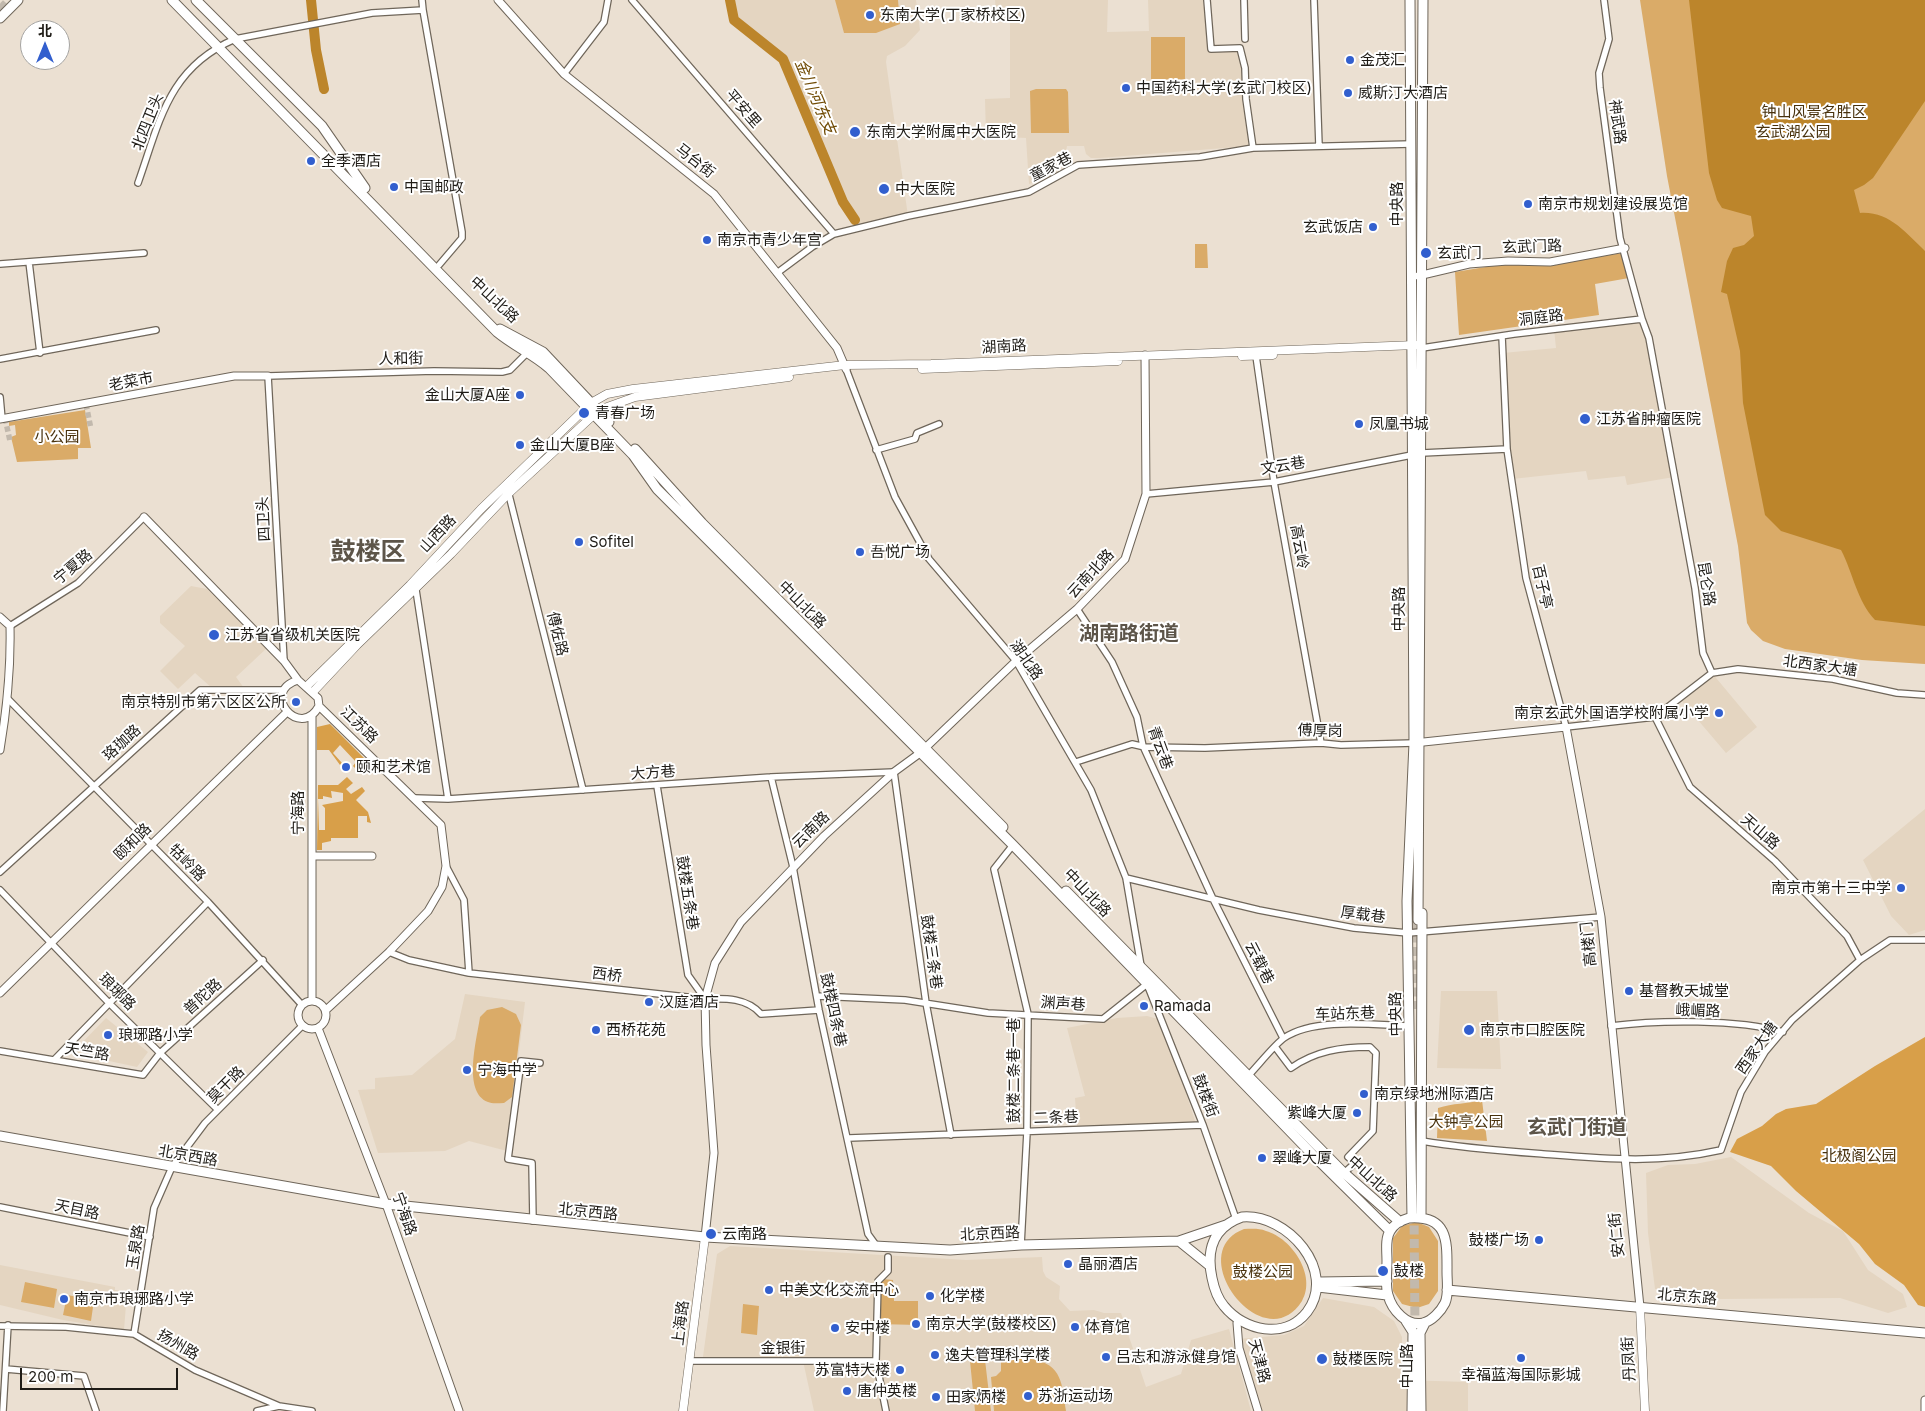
<!DOCTYPE html>
<html>
<head>
<meta charset="utf-8">
<style>
  body { margin:0 }
  #map { position:relative; width:1925px; height:1411px; overflow:hidden; background:#ebe0d2; font-family:Inter,"Noto Sans SC",sans-serif }
  canvas { display:block }
  .north { position:absolute; left:20px; top:20px; width:50px; height:50px; box-sizing:border-box; background:#fff; border:1px solid #a5a4a2; border-radius:50%; rotate:0deg; font-size:14px; font-weight:700; line-height:20px; text-align:center; color:#1f1c17 }
  .north::after { content:''; display:block; margin:auto; width:18px; height:22px; background:#325fce; clip-path:polygon(50% 0,100% 100%,50% 72%,0 100%) }
  .scale { position:absolute; left:20px; top:1368px; width:158px; height:22px; box-sizing:border-box; border:2px solid #1f1c17; border-top:0; padding-left:6px; font-size:15px; line-height:18px; white-space:nowrap; color:#1f1c17; -webkit-text-stroke:4px #fff; paint-order:stroke }
</style>
</head>
<body>
<div id="map">
<canvas width="1925" height="1411"></canvas>
<div class="north">北</div>
<div class="scale">200 m</div>
</div>
<script>
const ctx = document.querySelector('canvas').getContext('2d');
ctx.lineJoin = 'round';
function paint(path, color) { ctx.fillStyle = color; ctx.fill(path, 'evenodd'); }
function strokePath(path, color, width, dash) { ctx.strokeStyle = color; ctx.lineWidth = width; ctx.lineCap = dash ? 'butt' : 'round'; ctx.setLineDash(dash || []); ctx.stroke(path); }
function drawText(font, color, halo, rows, align = 'center') {
  ctx.font = font + ' Inter,"Noto Sans SC",sans-serif'; ctx.lineWidth = 4; ctx.setLineDash([]); ctx.textBaseline = 'middle'; ctx.strokeStyle = halo; ctx.fillStyle = color; for (const [text, x, y, turn = 0] of rows) {
    ctx.save(); ctx.translate(x, y); ctx.rotate((+turn || 0) * Math.PI / 180); ctx.textAlign = isNaN(turn) ? turn : align; if (halo) ctx.strokeText(text, 0, 0); ctx.fillText(text, 0, 0); ctx.restore();
  }
}
const built = new Path2D(`
  M730,0H916L920,30L905,46L887,56L886,62L908,216L860,227L843,202L783,59L734,20Z
  M995,0H1108L1107,32L1149,31L1148,0H1203L1209,51L1237,50L1243,71L1242,99L1249,146L1100,158H1091L1086,154L1084,146H1067L1065,157L1060,169L1049,177L1029,184L1026,138L986,136L985,99L1010,98V18H996Z
  M1642,319L1649,339L1674,477L1627,485L1625,476L1588,480L1586,471L1512,479L1507,449L1503,353L1556,348L1554,329Z
  M191,586L207,589L268,647L236,677L244,688H212L195,673L178,689L160,671L185,646L160,623V616Z
  M1712,673L1757,727L1726,753L1680,699Z
  M1925,809V930L1909,935L1891,916L1863,860Z
  M1441,991H1497L1501,1069L1437,1068Z
  M465,994L525,1002L507,1151L469,1141L445,1151L378,1153L358,1090L375,1089V1078L412,1075L455,1039Z
  M1147,1016L1158,1019L1179,1071L1196,1124L1077,1128L1075,1098L1085,1096L1067,1028L1117,1018Z
  M106,1018L148,1052L137,1067L72,1053Z
  M1731,1157L1809,1213L1843,1231L1868,1270L1903,1294L1907,1307L1888,1313L1840,1298L1720,1299L1678,1294L1655,1289L1648,1233L1646,1173L1668,1165L1695,1164Z
  M730,1246L966,1260L1042,1257L1043,1271L1046,1277L1060,1286L1059,1299L1070,1311L1094,1310L1104,1313H1121L1146,1387L1181,1374L1191,1340L1229,1329L1251,1411H814L803,1361L702,1364L717,1254Z
  M0,1265L115,1287V1290L127,1292L124,1330L63,1320L0,1305Z
  M1323,1298L1374,1307L1394,1321L1402,1337V1380L1468,1382V1411H1258L1238,1339L1284,1335L1304,1326Z`);
const green = new Path2D(`
  M835,0H898L900,24L876,33H844Z
  M1640,0H1925V664L1862,660L1785,649L1763,641L1751,630L1747,623L1738,546L1667,176Z
  M1151,37H1185V79L1151,80Z
  M1036,89H1066L1068,92L1069,133H1031L1030,91Z
  M1195,244H1207L1208,268H1195Z
  M1623,253L1629,278L1595,284L1599,315L1459,335L1455,272L1504,264H1551Z
  M85,410L91,448H78V459L17,462L11,437L16,435L15,425L9,426V422Z
  M502,1007L516,1014L521,1025L512,1097L504,1103C499,1103 492,1104 488,1102C462,1092 477,1039 480,1017L487,1010Z
  M1482,1100L1487,1141L1437,1138L1438,1108C1453,1103 1467,1104 1482,1100Z
  M1417,1222L1429,1227L1438,1241V1291L1429,1304L1417,1308L1402,1304L1393,1291V1238L1402,1226Z
  M1244,1229C1251,1229 1259,1228 1266,1231C1292,1238 1317,1276 1302,1301C1264,1361 1181,1253 1244,1229Z
  M882,1279L893,1280L894,1301H918V1325L878,1324Z
  M25,1282L57,1289L54,1308L21,1302Z
  M67,1295L94,1300L91,1321L63,1315Z
  M743,1304L759,1306L757,1335L741,1333Z
  M1001,1355H1031V1359C1063,1364 1062,1385 1066,1411H994L991,1377L996,1376L1001,1371Z
  M985,1360L991,1411H975L970,1361Z`);
const forest = new Path2D(`
  M330,724L364,758L355,768L353,766L356,762L340,745L333,753L342,763L340,765L329,750H317V727Z
  M347,777L353,783L346,789L351,794L362,787L365,791L356,800L368,812L371,823L367,822V816H358V838H331V841L322,843V850H317L318,785H338ZM331,791L343,793V801L322,805L325,808V830H319L318,799H323V796L332,798Z
  M1925,1037V1307L1918,1305L1904,1285L1875,1264L1859,1244L1796,1191L1771,1166L1730,1152L1737,1139L1762,1126L1776,1114L1786,1109L1816,1104L1875,1066Z`);
const water = new Path2D(`
  M1689,0H1925V101L1873,178L1864,185L1854,190L1860,213C1889,211 1906,233 1925,251V626L1875,620C1857,601 1853,573 1841,550L1781,531L1765,515L1743,403L1740,351L1727,294L1721,292L1727,261L1733,248L1744,245L1754,236L1751,216L1722,208L1717,200L1709,173Z`);
const river = new Path2D(`
  M311,0L316,50L324,89
  M730,0L734,20L783,59L843,202L855,220`);
const minorTunnel = new Path2D(`
  M86,404L91,429
  M5,418L10,441`);
const primaryTunnel = new Path2D(`
  M1412,920L1413,1009
  M1414,1212L1415,1329`);
const trunkTunnel = new Path2D(`
  M0,11L10,0`);
const minor = new Path2D(`
  M422,0L423,10
  M632,0L834,234
  M1207,0L1211,49L1240,48L1245,68L1246,99L1253,148
  M1244,0L1245,39
  M1314,0L1319,146
  M1604,0L1609,39L1599,73L1600,88L1620,238L1642,319
  M564,74L604,22L608,0
  M138,183C160,121 168,68 235,39L372,13L423,10L462,232V238L439,265
  M29,262L40,353
  M0,264L144,253
  M777,273L812,247L834,234L908,216L1029,192L1078,165L1200,157L1253,148L1411,144
  M1502,336L1507,449
  M1422,348L1514,334L1642,319L1649,338L1695,588L1703,653L1712,673
  M1256,356L1274,482L1321,743
  M0,359L156,330
  M846,369L895,497L929,559L1016,661L1091,790L1126,878L1141,966
  M0,397L2,419
  M876,450L915,439L917,433L939,424
  M508,491L583,790
  M1146,494L1274,482L1422,453L1507,449L1526,578L1566,727L1655,717L1712,673L1738,669L1833,679L1897,693L1925,695
  M413,588L416,590L448,799
  M1077,609L1112,662L1137,717L1143,746L1213,899L1283,1038
  M10,626L78,583L144,517
  M284,661L268,376L434,371L502,372L510,370L527,353
  M8,699L208,902L302,1005
  M1655,717L1690,787L1775,861L1847,936L1860,960
  M1076,762L1132,744L1145,747L1205,748L1321,743L1341,745L1414,743
  M771,777L793,867L819,1010L868,1234L876,1245
  M657,786L688,975L705,999
  M415,798L448,799L771,777L894,772L926,1003L951,1135
  M1013,845L994,869L1028,1014L1027,1132L1021,1245
  M446,866L464,900L469,973
  M0,872L200,690H283
  M1126,878L1259,910L1354,928L1408,933L1601,917
  M0,890L109,1003L218,1110
  M389,952L409,960L469,973L705,999C726,998 747,998 761,1014L819,1010
  M1149,989L1203,1125L1236,1219
  M817,996L905,1000L988,1013L1103,1019L1147,984
  M1611,1026C1658,1020 1738,1019 1783,1032
  M1276,1048L1291,1068C1315,1051 1341,1047 1370,1047L1376,1053L1373,1131L1348,1157L1355,1163L1344,1173
  M0,1051L143,1075L160,1053L263,960
  M54,1060L208,902
  M1247,1077C1256,1068 1275,1044 1284,1038C1315,1017 1374,1025 1410,1026
  M849,1138L1203,1125
  M1422,1141C1462,1148 1503,1151 1543,1154C1606,1159 1659,1164 1721,1150L1741,1092L1765,1052L1792,1020L1860,960L1890,940H1925
  M0,1207L150,1237
  M533,1221L532,1163L508,1159L521,1061L540,1063
  M0,1326L66,1327L134,1334L195,1370L279,1406L312,1411
  M134,1334L154,1208L172,1167L205,1123L303,1025
  M690,1361H876L886,1411
  M876,1361L878,1281L888,1271V1257
  M6,1369L84,1376L96,1411
  M3,1411L8,1325
  M257,1411L279,1406`);
const tertiary = new Path2D(`
  M498,0L564,74L714,194L837,348L846,369
  M1418,276L1469,264L1508,261L1550,262L1625,248
  M0,419L234,376H268
  M144,517L284,661L298,680L318,698L319,706L441,825L446,866L442,887L428,911L389,952L326,1010
  M0,617L10,626
  M298,680C259,692 300,741 319,706
  M1414,743L1566,727L1601,917L1640,1307
  M0,750C7,708 11,668 10,626
  M312,856H372
  M0,993L287,712
  M298 1015a14 14 0 1 1 28 0a14 14 0 1 1-28 0Z
  M312,1001V715
  M318,1028L386,1204L459,1411
  M705,1237L714,1153L706,1045L705,999L715,963L741,922L824,836L894,772L920,753L1016,661L1077,609L1125,559L1146,494L1145,355
  M1239,1319L1237,1323L1239,1348L1258,1411
  M1925,1411V1400`);
const secondary = new Path2D(`
  M1242,356L1273,355
  M922,369L1118,361
  M307,686L410,585L481,509L591,403L607,394L633,389L845,365L931,364L1416,345
  M313,692L357,645L451,554L509,493L599,410L635,397L789,377
  M1640,1307L1645,1411
  M683,1411L705,1237`);
const primary = new Path2D(`
  M172,0L497,332C514,346 533,354 549,368L633,455L657,489L1013,845L1312,1154L1390,1231
  M196,0L322,126L365,188
  M1410,0L1414,743L1407,901L1412,1218
  M0,18L18,0
  M500,329L543,352L609,422
  M635,449L702,523L1003,827
  M1066,891L1344,1173L1400,1222
  M1418,920L1423,0
  M0,1136L386,1204L705,1237L950,1250L1021,1245L1179,1241L1226,1225
  M1242,1217C1287,1213 1338,1271 1307,1312C1285,1340 1244,1331 1224,1306C1217,1298 1214,1288 1212,1278C1206,1250 1213,1227 1242,1217Z
  M1409,1218C1449,1215 1447,1242 1447,1272C1447,1281 1449,1294 1445,1303C1441,1311 1432,1321 1423,1323C1407,1327 1392,1310 1388,1295C1385,1285 1387,1271 1387,1261C1387,1251 1385,1239 1390,1231C1394,1224 1402,1220 1409,1218Z
  M1421,1218L1422,913
  M1179,1241L1210,1266
  M1319,1282L1387,1281
  M1318,1287L1387,1295
  M1447,1290L1925,1333
  M1406,1321L1413,1332L1412,1411
  M1421,1411L1420,1333L1425,1323`);
const markers = [
  [870,15,5,"#325fce"],
  [1350,60,5,"#325fce"],
  [1126,88,5,"#325fce"],
  [1348,93,5,"#325fce"],
  [855,132,6,"#325fce"],
  [311,161,5,"#325fce"],
  [394,187,5,"#325fce"],
  [884,189,6,"#325fce"],
  [1528,204,5,"#325fce"],
  [1373,227,5,"#325fce"],
  [707,240,5,"#325fce"],
  [1426,253,6,"#325fce"],
  [520,395,5,"#325fce"],
  [584,413,6,"#325fce"],
  [1585,419,6,"#325fce"],
  [1359,424,5,"#325fce"],
  [520,445,5,"#325fce"],
  [579,542,5,"#325fce"],
  [860,552,5,"#325fce"],
  [214,635,6,"#325fce"],
  [296,702,5,"#325fce"],
  [1719,713,5,"#325fce"],
  [346,767,5,"#325fce"],
  [1901,888,5,"#325fce"],
  [1629,991,5,"#325fce"],
  [649,1002,5,"#325fce"],
  [1144,1006,5,"#325fce"],
  [596,1030,5,"#325fce"],
  [1469,1030,6,"#325fce"],
  [108,1035,5,"#325fce"],
  [467,1070,5,"#325fce"],
  [1364,1094,5,"#325fce"],
  [1357,1113,5,"#325fce"],
  [1262,1158,5,"#325fce"],
  [711,1234,6,"#325fce"],
  [1539,1240,5,"#325fce"],
  [1068,1264,5,"#325fce"],
  [1383,1271,6,"#325fce"],
  [769,1290,5,"#325fce"],
  [930,1296,5,"#325fce"],
  [64,1299,5,"#325fce"],
  [916,1324,5,"#325fce"],
  [1075,1327,5,"#325fce"],
  [835,1328,5,"#325fce"],
  [935,1355,5,"#325fce"],
  [1106,1357,5,"#325fce"],
  [1521,1358,5,"#325fce"],
  [1322,1359,6,"#325fce"],
  [900,1370,5,"#325fce"],
  [847,1391,5,"#325fce"],
  [1028,1396,5,"#325fce"],
  [936,1397,5,"#325fce"]
];
const poiNames = [
  ["东南大学(丁家桥校区)",880,15],
  ["金茂汇",1360,60],
  ["中国药科大学(玄武门校区)",1136,88],
  ["威斯汀大酒店",1358,93],
  ["东南大学附属中大医院",866,132],
  ["全季酒店",321,161],
  ["中国邮政",404,187],
  ["中大医院",895,189],
  ["南京市规划建设展览馆",1538,204],
  ["玄武饭店",1363,227,"right"],
  ["南京市青少年宫",717,240],
  ["玄武门",1437,253],
  ["金山大厦A座",510,395,"right"],
  ["青春广场",595,413],
  ["江苏省肿瘤医院",1596,419],
  ["凤凰书城",1369,424],
  ["金山大厦B座",530,445],
  ["Sofitel",589,542],
  ["吾悦广场",870,552],
  ["江苏省省级机关医院",225,635],
  ["南京特别市第六区区公所",286,702,"right"],
  ["南京玄武外国语学校附属小学",1709,713,"right"],
  ["颐和艺术馆",356,767],
  ["南京市第十三中学",1891,888,"right"],
  ["基督教天城堂",1639,991],
  ["汉庭酒店",659,1002],
  ["Ramada",1154,1006],
  ["西桥花苑",606,1030],
  ["南京市口腔医院",1480,1030],
  ["琅琊路小学",118,1035],
  ["宁海中学",477,1070],
  ["南京绿地洲际酒店",1374,1094],
  ["紫峰大厦",1347,1113,"right"],
  ["翠峰大厦",1272,1158],
  ["云南路",722,1234],
  ["鼓楼广场",1529,1240,"right"],
  ["晶丽酒店",1078,1264],
  ["鼓楼",1394,1271],
  ["中美文化交流中心",779,1290],
  ["化学楼",940,1296],
  ["南京市琅琊路小学",74,1299],
  ["南京大学(鼓楼校区)",926,1324],
  ["体育馆",1085,1327],
  ["安中楼",845,1328],
  ["逸夫管理科学楼",945,1355],
  ["吕志和游泳健身馆",1116,1357],
  ["鼓楼医院",1333,1359],
  ["苏富特大楼",890,1370,"right"],
  ["幸福蓝海国际影城",1521,1375,"center"],
  ["唐仲英楼",857,1391],
  ["苏浙运动场",1038,1396],
  ["田家炳楼",946,1397]
];
const streetNames = [
  ["平安里",743,109,49],
  ["北四卫头",148,122,-68],
  ["神武路",1617,122,82],
  ["马台街",695,161,38],
  ["童家巷",1051,167,-27],
  ["中央路",1397,204,-90],
  ["玄武门路",1532,247,-2],
  ["中山北路",494,300,43],
  ["洞庭路",1541,318,-7],
  ["湖南路",1004,347,-3],
  ["人和街",401,359,-1],
  ["老菜市",131,382,-11],
  ["文云巷",1283,466,-9],
  ["四卫头",264,519,-93],
  ["山西路",438,534,-47],
  ["高云岭",1299,547,80],
  ["宁夏路",73,567,-40],
  ["云南北路",1091,574,-47],
  ["昆仑路",1706,584,81],
  ["百子亭",1542,587,77],
  ["中山北路",802,605,45],
  ["中央路",1399,609,-90],
  ["傅佐路",557,634,76],
  ["湖北路",1026,660,55],
  ["北西家大塘",1820,666,8],
  ["江苏路",359,725,44],
  ["傅厚岗",1320,731,1],
  ["珞珈路",122,743,-42],
  ["青云巷",1160,748,70],
  ["大方巷",653,773,-4],
  ["宁海路",298,813,-90],
  ["云南路",811,830,-44],
  ["天山路",1760,832,41],
  ["颐和路",133,842,-45],
  ["牯岭路",187,863,45],
  ["鼓楼五条巷",687,893,81],
  ["中山北路",1087,893,46],
  ["厚载巷",1363,915,7],
  ["高楼门",1589,944,-96],
  ["鼓楼三条巷",931,952,82],
  ["云载巷",1259,963,63],
  ["西桥",607,975,7],
  ["琅琊路",117,992,45],
  ["普陀路",203,997,-42],
  ["渊声巷",1063,1004,4],
  ["鼓楼四条巷",833,1010,78],
  ["峨嵋路",1698,1011,2],
  ["车站东巷",1345,1014,-2],
  ["中央路",1396,1014,-91],
  ["西家大塘",1757,1048,-55],
  ["天竺路",87,1052,9],
  ["鼓楼二条巷一巷",1014,1070,-90],
  ["莫干路",226,1085,-45],
  ["鼓楼街",1205,1096,69],
  ["二条巷",1056,1118,-2],
  ["北京西路",188,1156,10],
  ["中山北路",1372,1179,42],
  ["天目路",77,1210,12],
  ["北京西路",588,1212,6],
  ["宁海路",404,1214,71],
  ["北京西路",990,1234,-3],
  ["安仁街",1617,1235,-96],
  ["玉泉路",136,1247,-81],
  ["北京东路",1687,1297,5],
  ["上海路",681,1323,-83],
  ["扬州路",178,1345,30],
  ["金银街",783,1348],
  ["丹凤街",1629,1359,-93],
  ["天津路",1259,1361,75],
  ["中山路",1407,1366,-90]
];
const parkNames = [
  ["钟山风景名胜区",1814,112],
  ["玄武湖公园",1793,132],
  ["小公园",57,437],
  ["大钟亭公园",1466,1122],
  ["北极阁公园",1859,1156],
  ["鼓楼公园",1263,1272]
];
const waterNames = [
  ["金川河东支",815,97,67]
];
const districtNames = [
  ["湖南路街道",1129,634],
  ["玄武门街道",1577,1128]
];
const townNames = [
  ["鼓楼区",368,552]
];
paint(built, '#e4d5c1');
paint(green, '#daab68');
paint(forest, '#d89f49');
paint(water, '#bc852b');
strokePath(river, '#bc852b', 10);
strokePath(minorTunnel, '#c2b9ad', 5.5, [5.5, 3]);
strokePath(primaryTunnel, '#c2b9ad', 9, [9, 4.5]);
strokePath(trunkTunnel, '#c2b9ad', 10, [10, 5]);
strokePath(minor, '#6f665a', 8);
strokePath(tertiary, '#6f665a', 9);
strokePath(secondary, '#6f665a', 9);
strokePath(primary, '#6f665a', 11);
strokePath(minor, '#fff', 5.5);
strokePath(tertiary, '#fff', 7);
strokePath(secondary, '#fff', 8);
strokePath(primary, '#fff', 9);
for (const [x, y, r, color] of markers) { const dot = new Path2D(); dot.arc(x, y, r, 0, 2 * Math.PI); ctx.fillStyle = color; ctx.fill(dot); strokePath(dot, '#fff', 2); }
drawText('15px', '#1f1c17', '#fff', poiNames, 'left');
drawText('15px', '#1f1c17', '#fff', streetNames);
drawText('15px', '#48310c', '#fff', parkNames);
drawText('italic 16px', '#704b04', '#fff', waterNames);
drawText('bold 20px', '#5d5549', '#fff', districtNames);
drawText('bold 25px', '#5d5549', '#fff', townNames);
</script>
</body>
</html>
